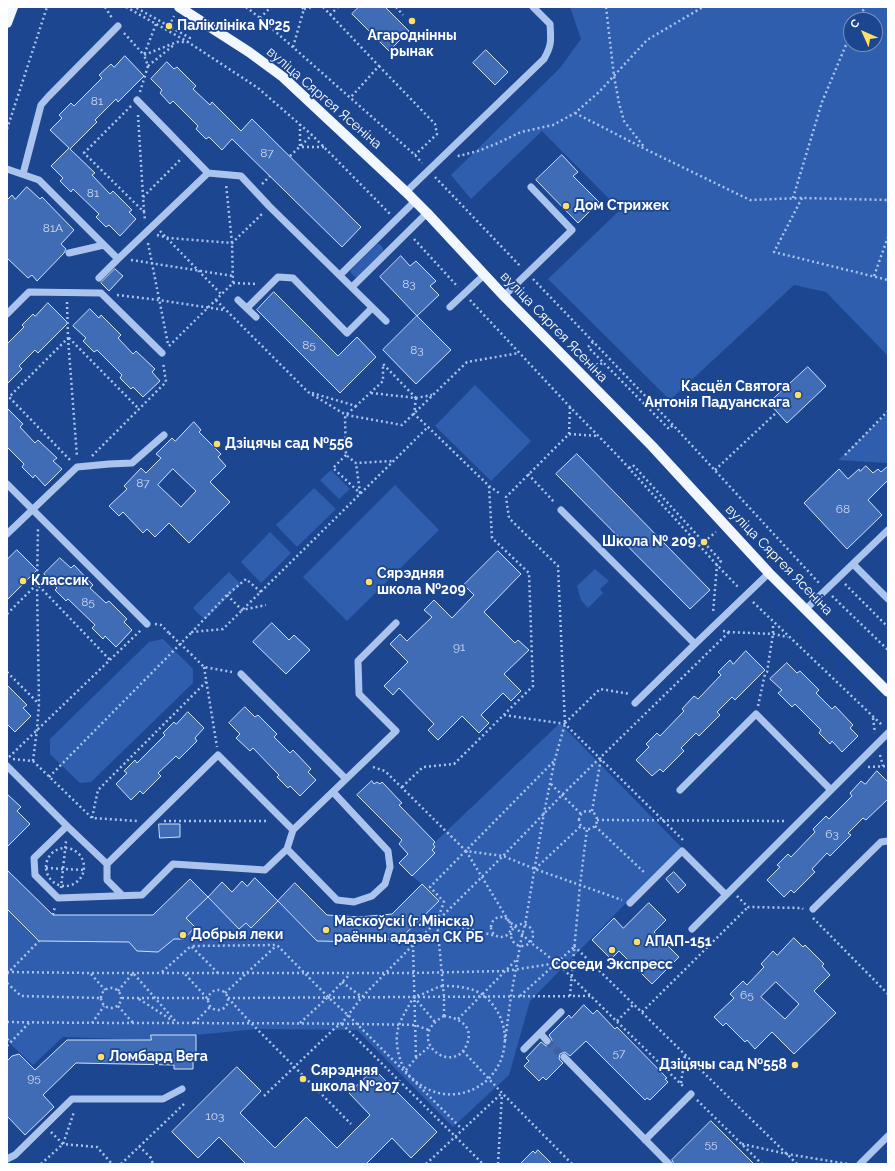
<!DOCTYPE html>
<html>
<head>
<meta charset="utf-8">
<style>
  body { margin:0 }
  #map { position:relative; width:895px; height:1171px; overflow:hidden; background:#1c4690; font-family:Raleway,sans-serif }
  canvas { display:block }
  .frame { position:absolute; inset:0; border:8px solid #fff; pointer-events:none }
  .north { position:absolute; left:843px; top:12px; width:40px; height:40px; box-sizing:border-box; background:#1c4690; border:1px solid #7790bc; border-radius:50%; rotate:315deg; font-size:11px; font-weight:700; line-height:16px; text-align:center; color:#fff }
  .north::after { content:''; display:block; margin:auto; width:14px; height:18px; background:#fede69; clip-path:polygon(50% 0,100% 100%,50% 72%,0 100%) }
</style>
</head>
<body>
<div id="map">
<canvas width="895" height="1171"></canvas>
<div class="frame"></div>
<div class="north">С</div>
</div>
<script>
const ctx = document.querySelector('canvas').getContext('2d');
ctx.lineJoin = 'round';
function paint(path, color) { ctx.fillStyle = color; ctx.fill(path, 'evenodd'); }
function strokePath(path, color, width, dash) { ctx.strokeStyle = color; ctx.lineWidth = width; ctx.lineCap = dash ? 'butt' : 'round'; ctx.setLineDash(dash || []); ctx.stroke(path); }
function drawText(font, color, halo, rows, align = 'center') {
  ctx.font = font + ' Raleway,sans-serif'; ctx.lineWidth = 3.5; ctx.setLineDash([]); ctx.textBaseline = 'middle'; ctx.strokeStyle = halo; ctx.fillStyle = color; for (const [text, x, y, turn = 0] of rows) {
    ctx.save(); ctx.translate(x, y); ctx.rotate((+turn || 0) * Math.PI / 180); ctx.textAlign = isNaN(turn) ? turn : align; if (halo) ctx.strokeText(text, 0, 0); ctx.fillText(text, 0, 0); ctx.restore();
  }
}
const green = new Path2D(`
  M570,7H888V356L826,292L794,285L670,400L548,279L620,210L542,131L471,199L451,175L560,68L581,39ZM851,20H875V44H851Z
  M377,244H380L383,248V251L357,277H355L351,273V270Z
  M475,385L531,441L491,481L435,426Z
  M888,413V463L838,460Z
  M331,470L350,489L339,499L320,480Z
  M395,485L439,530L347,621L303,577Z
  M314,488L336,509L297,547L276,525Z
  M270,532L291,553L261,583L241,562Z
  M595,569L609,581L600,589L603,593L588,608L581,600L577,586Z
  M229,572L241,584L205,620L193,608Z
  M163,639L193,669V683L91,782L80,783L50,754V739L149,642Z
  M560,723L681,847L530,1001L509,1075L453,1127L357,1030L257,1029L196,1035H151V1040L63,1037L33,1065L7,1041V909L129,942L137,951L158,952L174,939H184L195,927L186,918L208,897L239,929L246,923L251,928L278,901L317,941L360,942L401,938L439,901L422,884L412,876L435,853L432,850L435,847L433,844Z`);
const building = new Path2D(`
  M359,7H385L409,31L389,51L352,14Z
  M486,50L508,72L495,85L473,63Z
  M125,56L144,76L118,102L116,99L95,120L97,122L70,149L95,173L92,175L110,194L113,191L132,210L129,212L136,219L120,236L109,225L106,227L96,217L99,214L73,189L71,192L60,181L63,178L51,166L69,148L50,130L62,118L59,115L71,103L74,106L102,78L99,75L111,64L114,67Z
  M167,62L174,69L177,67L196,86L193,89L210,105L212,102L241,131L252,119L361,227L342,247L232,139L222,150L209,137L206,139L196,129L198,126L173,101L170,104L160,93L162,90L151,79Z
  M562,155L578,172L573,176L599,202L578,223L536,180Z
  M27,187L40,199L42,197L74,230L61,244L66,249L64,253L37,281L32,275L28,278L7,258V200L12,195L15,199Z
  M401,256L410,266L416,261L436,281L430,286L439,295L417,316L380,277Z
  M115,269L123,276L109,291L101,283Z
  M274,292L338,356L357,337L376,357L340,393L257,310Z
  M48,303L68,323L38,353L35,350L19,366L22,369L7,384V344L24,327L22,325L33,314L35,316Z
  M90,309L99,318L101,315L121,335L118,338L133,354L136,351L155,369L152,372L160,381L143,397L133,387L131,389L120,378L122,375L97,350L94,352L83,341L86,338L73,326Z
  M417,316L451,350L416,384L383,350Z
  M808,367L826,386L787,423L769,403Z
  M7,408L23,424L20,427L35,443L38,440L57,458L53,461L62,469L45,486L35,475L33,478L22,467L24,464L7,447Z
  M194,422L201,430L199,432L221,454L218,457L226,466L210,482L230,502L189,543L169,523L155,537L147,529L143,533L123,512L119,516L109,506L127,489L124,486L141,468L146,473L161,458L156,454L172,438L175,441ZM173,469L196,491L181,507L158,485Z
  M577,454L710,590L690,609L556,474Z
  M866,466L873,473L878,469L881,472L888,466V480L868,500L882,515L847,549L804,503L839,469L848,479L859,469L860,471Z
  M17,550L37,570L7,600V560Z
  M498,551L521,574L484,612L515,643L518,640L529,650L504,674L521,691L511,701L503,693L481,715L489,723L479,733L462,716L438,740L428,730L434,724L399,688L393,695L384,686L408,662L390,644L400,634L407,641L432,617L424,610L434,600L452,618L474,595L464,585Z
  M60,558L71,568L74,565L93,585L90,588L106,603L109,601L127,619L124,622L132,630L116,647L105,636L103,639L92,628L95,625L68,599L66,601L55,590L57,588L44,574Z
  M272,623L289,640L294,635L310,650L286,674L253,642Z
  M746,651L765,670L735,700L732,697L717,712L720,715L699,736L696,733L681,748L684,751L663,772L660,769L652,776L636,760L649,747L646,744L657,733L660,736L684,711L682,709L694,696L698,699L721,675L718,672L730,660L733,664Z
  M787,663L797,673L800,671L819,690L816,693L832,709L835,706L853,725L850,728L858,736L842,752L832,741L830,744L819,733L821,730L795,704L792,707L778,693L782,690L770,679Z
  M7,685L27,705L23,708L31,716L15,732L7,724Z
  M245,707L255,717L258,715L277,734L274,737L290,753L293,750L311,769L308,772L316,780L300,796L290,786L288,788L277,777L279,775L253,748L250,751L236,738L240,734L229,723Z
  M188,712L204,728L195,738L197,741L179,759L176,756L158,773L161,776L143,794L140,791L131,800L116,784L127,773L124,771L135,760L137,763L165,735L163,733L174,722L176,724Z
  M877,771L888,782V799L866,820L863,818L848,833L851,835L830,856L827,853L812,869L815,872L794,893L791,890L784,897L767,880L780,867L777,865L788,854L791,857L815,832L813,829L826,816L829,819L852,796L850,793L861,781L865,784Z
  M372,781L374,784L377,782L380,784L382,782L402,803L399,805L435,842L433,844L435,847L432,850L435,853L412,876L399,863L408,854L399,844L402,840L357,795Z
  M7,794L21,807L17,811L30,824L7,847Z
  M159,824H180V837L160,838Z
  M7,870L53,915H153L190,879L208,897L186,918L195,927L184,939H174L158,952L137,951L129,942L39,941L7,909Z
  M674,872L686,885L678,893L666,879Z
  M255,878L278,901L251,928L246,923L239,929L208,897L222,882L232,892L242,881L247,886Z
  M295,883L327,915L359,917L392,914L422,884L439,901L401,938L360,942L317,941L278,901Z
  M649,903L666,920L654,932L679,957L652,984L619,951L611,959L592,940L614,918L623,928Z
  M794,938L803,947L805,945L824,964L822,966L830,975L814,991L836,1013L794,1054L772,1032L755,1049L747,1040L745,1042L726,1023L723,1026L714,1017L734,998L730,994L743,981L747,985L764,967L761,964L773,951L777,955ZM776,982L799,1004L785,1019L761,997Z
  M584,1005L593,1014L597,1010L615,1029L617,1027L667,1078L665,1079L668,1082L650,1100L647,1098L645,1100L586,1041L570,1056L565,1052L560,1054L559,1059L563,1063L546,1080L543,1077L539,1081L524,1066L529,1061L526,1058L541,1042L546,1046L551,1044L552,1040L549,1035L569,1015L571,1018Z
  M151,1035H196V1059H193V1069H174V1065L76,1063L43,1095L54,1107L25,1135L7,1116V1061L12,1056L19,1054L35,1070L67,1040H151Z
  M237,1067L261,1091L240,1113L275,1148L306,1117L337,1148L370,1115L349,1093L374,1069L437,1132L411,1158L392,1138L366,1164H246L219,1137L198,1158L172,1132Z
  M711,1121L754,1164H674L672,1160Z
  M538,1150L552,1164H520L533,1151L535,1153Z`);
const minorTunnel = new Path2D(`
  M547,1041L564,1057`);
const path = new Path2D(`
  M105,7L112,18
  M126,7L188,42L258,88L312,135L390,214
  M246,7L260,18L415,155L422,163
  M323,7L379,66L351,97
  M396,7L403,15
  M606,7L614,76L619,103L624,121L644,147
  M304,9L312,7
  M330,15L338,7
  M260,18L271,7
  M858,20L865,7
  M169,26L174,16
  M124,33L144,55L177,42H188L190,38L135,7
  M293,47L304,9L301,7
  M148,66L175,44
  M379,66L435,124L437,134L415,155
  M140,92L148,66L144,55L156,24
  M131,106L84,153L144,212L145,220
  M575,113L645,149L750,200L802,198L888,200
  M138,115L144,212
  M300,124V147H324
  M7,129L47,7
  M458,155L459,156L478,151L498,143L521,132L553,125L575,113L599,92L647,40L703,7
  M290,156L312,135
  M435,177L521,267
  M262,184L270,176
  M143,197L182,158
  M793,198L822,102L851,33
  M802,198L774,252L888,280
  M160,231L221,294
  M157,235L169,238L232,243L263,213
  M414,239L458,287
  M148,243L168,344
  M131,260L233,276
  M874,276L888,237
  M533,279L673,425L819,583
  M233,283L258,284
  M117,295L159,300L225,310
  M216,300L308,392L346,415L402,425L467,362L519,353
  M470,300L570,407L617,455L717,565L739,588
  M67,302L68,338L9,397L71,461
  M68,338L77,457
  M69,338L139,409
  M593,342L588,347L669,429L673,425
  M169,346L233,283L232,243L226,184
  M593,371L603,362
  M312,393L356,406L383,381V364L416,398
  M371,393L416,398L432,395
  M416,398L414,414L428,427L489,486L499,493
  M356,406L346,415L345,418L346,455L356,463L392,461
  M569,434L599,436
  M346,455L333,468L360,493L356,463
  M845,455L888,411
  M92,456L166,382L163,362
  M629,468L633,465L721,561L717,565L713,613
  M715,470L777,412
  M528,474L555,503
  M704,542L716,532
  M845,584L888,627
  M261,592L246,579L227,595L192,632L223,629L428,427
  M227,595L242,610L266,605
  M832,596L888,650
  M753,602L882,725
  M7,614L37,584L110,660
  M155,624L161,625L169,633
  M723,631L729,632L773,634L788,637
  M191,654L204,667L232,672
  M204,667L217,747
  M7,672L39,704
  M758,706L765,674L767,672L773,634V623
  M504,715L565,724L685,842
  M873,718L875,733
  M565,723L600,689L630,694
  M880,755L883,766
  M9,757L141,630
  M13,759L33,761L92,818L137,821
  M33,761L37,729L39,704L37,584L38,528
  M373,767L385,771L466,851L503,856L535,869L622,900
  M868,767L888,766
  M49,777L192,632
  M551,784L581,814
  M402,787L423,767L454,764L533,686L529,573L492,538L489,486
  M579 820a9 9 0 1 1 18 0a9 9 0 1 1-18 0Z
  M592,811L601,758
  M92,818L98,790L206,682
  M597,820L786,821
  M164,821H269
  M595,826L646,874
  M46 867a19 19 0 1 1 38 0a19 19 0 1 1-38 0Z
  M466,851L482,877L508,920L530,942L557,963L685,1088
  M46,868L84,870
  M535,869L581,826
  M61,888L66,841
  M737,896L748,907L802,908L803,909
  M53,915L55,906
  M491 927a10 10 0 1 1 20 0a10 10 0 1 1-20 0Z
  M813,918L888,994
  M438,921L496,936
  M511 935a11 11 0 1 1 22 0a11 11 0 1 1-22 0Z
  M413,945L416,1058
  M574,946L797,1164
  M7,972L91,973H413L506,971L557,963
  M162,972L191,946
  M218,973L191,946L277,945L328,997L348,1015L462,1129
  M7,974L39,941
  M91,974L105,990
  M342,982L362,997
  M7,983L21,996L101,998
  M442,986C456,986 472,987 483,995C522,1026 506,1087 457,1094C440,1096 425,1090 413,1079C400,1069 394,1044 398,1029C400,1021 404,1014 408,1007C410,1004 412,999 414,997C416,995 418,996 420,995C428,992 435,988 442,986Z
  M101 998a10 10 0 1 1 20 0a10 10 0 1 1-20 0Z
  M208 1000a10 10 0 1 1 20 0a10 10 0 1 1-20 0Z
  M118,991L133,973L177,1023
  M225,993L276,946
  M520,996L574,947
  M570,996L580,885L587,829
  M414,997L435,1022
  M122,998H207L184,973
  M228,998L591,996
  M228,998L251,1023L351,1124
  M139,999L173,1021
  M118,1006L134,1024
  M642,1012L748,907
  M444,1016V997L437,921L444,902L430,887L555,760
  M444,1016C459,1018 474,1026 467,1044C454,1078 402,1039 444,1016Z
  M458,1019L518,958
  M617,1021L634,1004
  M7,1022C143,1024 279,1022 415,1025L429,1030
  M92,1023L104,1006
  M194,1023L210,1007
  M300,1023L328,997L350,974
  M342,1024L483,1164
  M7,1039L10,1042
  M505,1041L511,996L522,935L525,925L544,813L555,759L565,724L558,566L509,518L506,497L569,434L570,407
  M7,1046L29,1023
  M463,1051L502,1093L572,1164
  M406,1070L416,1058L430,1046
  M681,1083L685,1055
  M264,1096L335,1028L342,1023L362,997L413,945L503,856L562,795L729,632
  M697,1100L762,1164
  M51,1132L63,1144L97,1147L112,1164
  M742,1144L787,1154L848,1164
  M139,1146L151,1158L153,1164
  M41,1164L63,1144L74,1112
  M121,1164L184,1104
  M426,1164L502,1093
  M498,1164L502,1094`);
const minor = new Path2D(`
  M137,100L208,173L241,176L269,206L386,321
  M7,169L39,180L118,259L208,173
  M23,174L41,105L48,97L118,26
  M406,192L544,59C552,45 551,40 550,24L533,7
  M69,253L104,245
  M340,275L415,201
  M99,278L118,259
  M352,287L427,213
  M504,296L572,230L531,187
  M238,300L256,317
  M450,307L484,275
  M247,308L278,277L293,278L347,333L372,308
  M7,314L29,292L101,293L162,353
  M7,484L147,624
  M561,510L695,644L769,573
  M7,534L77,467L109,464L132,463L164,435
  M853,564L888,599
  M806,609L888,530
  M241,674L346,779
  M635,703L695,644
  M7,766L67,826L107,864L218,755L293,830
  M680,790L756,714L831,790
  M67,826L34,858L35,875L58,898L142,895L173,864L265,870L287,849L293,830L396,731L359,694L358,661L396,623
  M287,849L337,900L354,902L372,896L385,884L390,867L388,851L333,792
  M107,864V880L122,895
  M630,903L682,851L726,895
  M813,909L881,842L888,841
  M692,929L888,733
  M540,1033L547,1041
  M524,1049L561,1012
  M564,1057L669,1164
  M645,1140L691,1094
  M7,1159L15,1155L72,1099H163L182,1089
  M860,1164L888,1136`);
const major = new Path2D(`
  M179,7L249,52L283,77L406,192L427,213L504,296L652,446L769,573L888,692
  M7,23L13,7`);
const pathBridge = new Path2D(`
  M169,633L191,654`);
const markers = [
  [412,21,4,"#fede69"],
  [169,26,4,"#fede69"],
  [566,206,4,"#fede69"],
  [798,395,4,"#fede69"],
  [217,444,4,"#fede69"],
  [704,542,4,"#fede69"],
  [23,581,4,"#fede69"],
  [369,582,4,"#fede69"],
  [326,930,4,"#fede69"],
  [183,935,4,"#fede69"],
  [637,942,4,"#fede69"],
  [612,950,4,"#fede69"],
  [101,1057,4,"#fede69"],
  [795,1065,4,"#fede69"],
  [303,1079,4,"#fede69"]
];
const numberNames = [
  ["81",97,101],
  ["87",267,153],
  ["81",93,193],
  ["81А",53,228],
  ["83",409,284],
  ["85",309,345],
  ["83",417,350],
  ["87",143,483],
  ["68",843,509],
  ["85",88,602],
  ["91",459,647],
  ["63",832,834],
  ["65",747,995],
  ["57",619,1053],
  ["95",34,1078],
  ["103",215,1116],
  ["55",711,1144]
];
const poiNames = [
  ["Паліклініка №25",177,26],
  ["Агароднінны",412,36,"center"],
  ["рынак",412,52,"center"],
  ["Дом Стрижек",574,206],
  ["Касцёл Святога",790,387,"right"],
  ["Антонія Падуанскага",790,403,"right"],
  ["Дзіцячы сад №556",225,444],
  ["Школа № 209",696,542,"right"],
  ["Сярэдняя",377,574],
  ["школа №209",377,590],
  ["Классик",31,581],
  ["Маскоўскі (г.Мінска)",334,922],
  ["раённы аддзел СК РБ",334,938],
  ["Добрыя леки",191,935],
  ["АПАП-151",645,942],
  ["Соседи Экспресс",612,965,"center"],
  ["Ломбард Вега",109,1057],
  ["Дзіцячы сад №558",787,1065,"right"],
  ["Сярэдняя",311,1071],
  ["школа №207",311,1087]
];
const streetNames = [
  ["вуліца Сяргея Ясеніна",324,98,41],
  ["вуліца Сяргея Ясеніна",554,327,46],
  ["вуліца Сяргея Ясеніна",779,560,46]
];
paint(green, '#2f5eae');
paint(building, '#406cb6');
strokePath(building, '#d1e1fa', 1);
strokePath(minorTunnel, '#3e62a1', 7, [7, 3.5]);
strokePath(path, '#abc4ee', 2.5, [2, 3]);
strokePath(minor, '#abc4ee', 7);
strokePath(major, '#f2f6ff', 10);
strokePath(pathBridge, '#abc4ee', 2.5, [2, 3]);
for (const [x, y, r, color] of markers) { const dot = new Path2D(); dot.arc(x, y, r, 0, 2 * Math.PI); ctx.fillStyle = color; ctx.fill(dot); strokePath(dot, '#1c4690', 1.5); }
drawText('12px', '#cfdaed', null, numberNames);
drawText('bold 14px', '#fff', '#1c4690', poiNames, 'left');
drawText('14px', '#fff', '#1c4690', streetNames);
</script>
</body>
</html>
